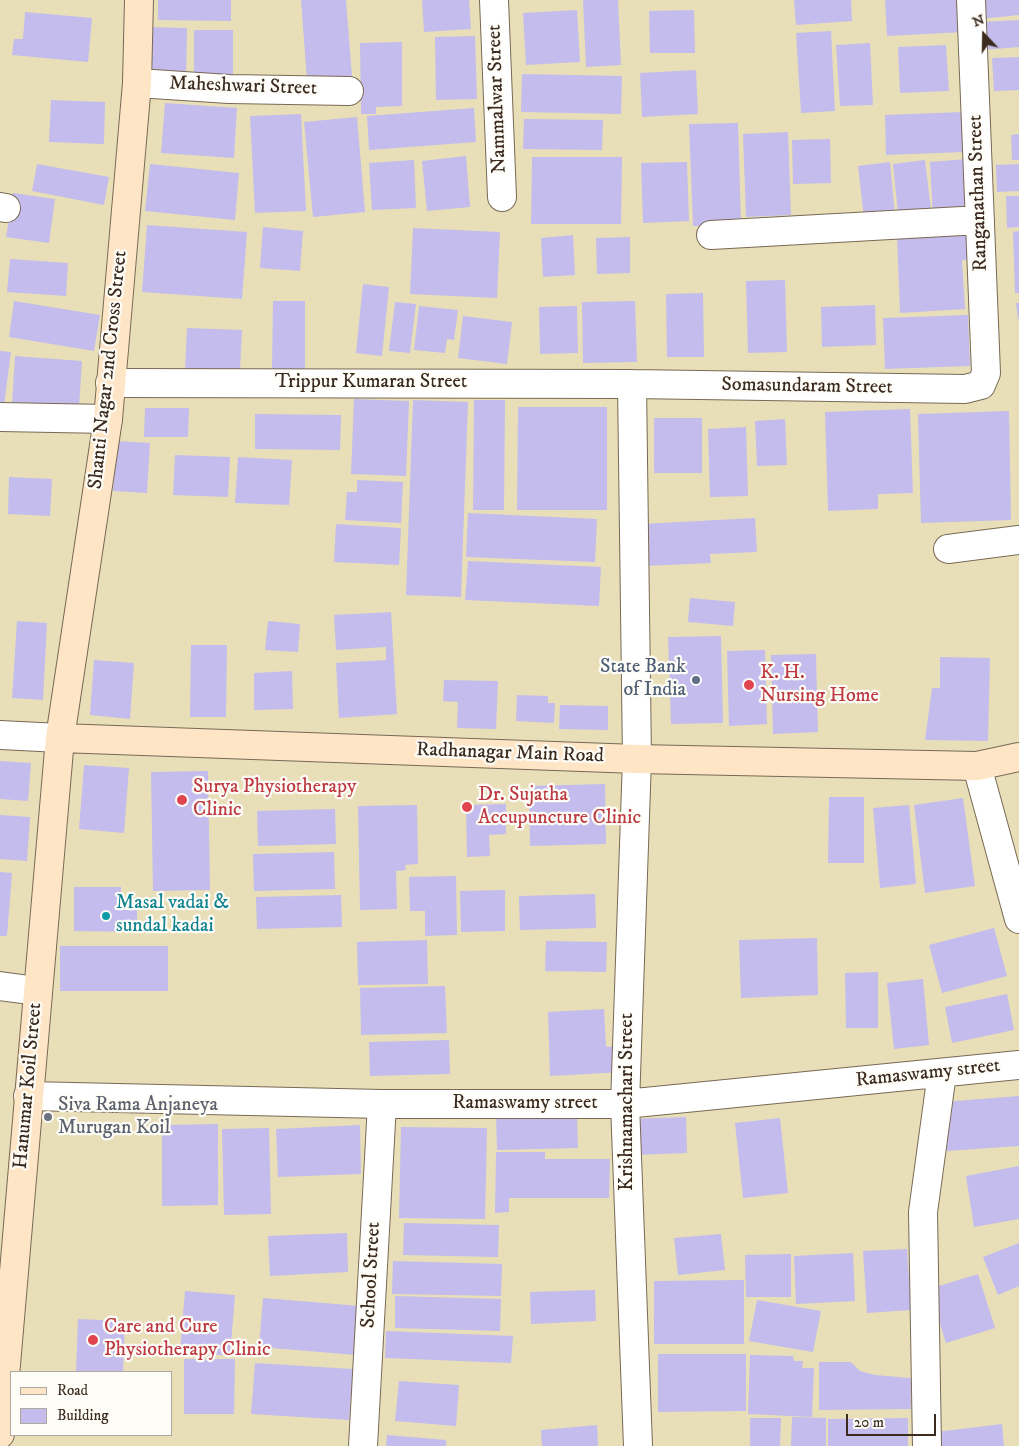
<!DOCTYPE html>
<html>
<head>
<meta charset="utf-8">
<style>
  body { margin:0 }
  #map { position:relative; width:1019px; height:1446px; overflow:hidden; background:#e8dfb9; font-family:"IM FELL DW Pica",serif }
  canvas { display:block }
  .legend { position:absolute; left:10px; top:1371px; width:162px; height:65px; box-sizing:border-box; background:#fdfcf7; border:1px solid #afa8a0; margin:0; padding:6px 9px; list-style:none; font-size:15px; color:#3b2a1e }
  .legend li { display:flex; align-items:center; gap:10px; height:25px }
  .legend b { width:25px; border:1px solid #afa8a0 }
  .north { position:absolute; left:959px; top:10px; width:50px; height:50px; -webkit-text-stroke:4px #fdfcf7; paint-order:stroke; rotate:339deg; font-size:14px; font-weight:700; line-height:20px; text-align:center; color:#3b2a1e }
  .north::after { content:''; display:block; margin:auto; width:18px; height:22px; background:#3b2a1e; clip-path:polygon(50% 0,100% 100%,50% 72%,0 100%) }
  .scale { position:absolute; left:846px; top:1414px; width:90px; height:22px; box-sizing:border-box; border:2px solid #3b2a1e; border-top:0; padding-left:6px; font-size:15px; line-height:18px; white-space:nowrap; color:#3b2a1e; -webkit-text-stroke:4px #fdfcf7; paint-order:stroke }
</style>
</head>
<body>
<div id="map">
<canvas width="1019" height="1446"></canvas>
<ul class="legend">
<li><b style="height:6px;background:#fee5c5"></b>Road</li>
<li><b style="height:14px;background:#c3bcec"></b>Building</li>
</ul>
<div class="north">N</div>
<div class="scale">20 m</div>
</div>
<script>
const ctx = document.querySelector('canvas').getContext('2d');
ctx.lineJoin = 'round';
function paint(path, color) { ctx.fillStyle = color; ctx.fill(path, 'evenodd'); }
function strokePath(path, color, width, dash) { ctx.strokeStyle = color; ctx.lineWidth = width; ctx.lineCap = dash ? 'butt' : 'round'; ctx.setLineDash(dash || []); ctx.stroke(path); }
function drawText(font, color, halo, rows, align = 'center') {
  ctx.font = font + ' "IM FELL DW Pica",serif'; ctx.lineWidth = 4.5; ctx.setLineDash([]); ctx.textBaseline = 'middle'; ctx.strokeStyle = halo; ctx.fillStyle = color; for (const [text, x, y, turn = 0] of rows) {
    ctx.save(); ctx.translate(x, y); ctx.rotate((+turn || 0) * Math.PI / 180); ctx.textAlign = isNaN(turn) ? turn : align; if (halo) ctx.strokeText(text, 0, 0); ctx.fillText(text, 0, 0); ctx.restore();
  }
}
const building = new Path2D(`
  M158,0H231V21L158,20Z
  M301,0H346L352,76L307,80Z
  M422,0H469L471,29L424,32Z
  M583,0H618L621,65L586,67Z
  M794,0H851L852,21L796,25Z
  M885,0H962L964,32L887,36Z
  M978,0H1019V15L980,19Z
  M577,10L580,62L526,65L523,13Z
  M694,10L695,53H650L649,11Z
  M25,12L92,18L88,62L12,55L14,39H23Z
  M1019,20V47L982,50L980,22Z
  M144,27L187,28L186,81L143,80Z
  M194,30H233V79L194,80Z
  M831,31L835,111L801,113L796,33Z
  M475,36L477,99L436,100L435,37Z
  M402,42V106L376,107V114H361L360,43Z
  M870,43L873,105L840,106L836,45Z
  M946,45L949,91L900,93L898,47Z
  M1019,57V90L994,91L992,58Z
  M696,70L698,114L642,117L640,73Z
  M522,74L622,76L621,114L521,112Z
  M51,100L105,102L104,144L49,142Z
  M165,103L237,108L234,158L161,153Z
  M474,108L476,142L369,150L367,116Z
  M963,112L964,152L886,155L885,115Z
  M301,114L306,211L255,213L250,116Z
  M357,117L365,212L313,217L304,122Z
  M524,119L603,120L602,150L523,149Z
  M738,123L741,225L693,226L689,124Z
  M788,132L791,215L746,217L743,134Z
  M1019,134V160H1012L1011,135Z
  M830,139L831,183L793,184L792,140Z
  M466,156L470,207L427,211L422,161Z
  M532,157H622L621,224H531Z
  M967,159L970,214L933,217L930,162Z
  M414,160L416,208L372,210L369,163Z
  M925,160L931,210L898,214L893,164Z
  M687,162L689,221L643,223L641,163Z
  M890,162L895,215L864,218L858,166Z
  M37,164L109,177L104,205L32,191Z
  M150,164L239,173L235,220L145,211Z
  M1019,164V191L997,192L996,165Z
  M13,193L55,199L49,243L6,237Z
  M1006,196H1019V227L1007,228Z
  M147,225L247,232L242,299L142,292Z
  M263,227L303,231L300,271L260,268Z
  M413,228L500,232L497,298L410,294Z
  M1019,231V293H1015L1013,232Z
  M973,233L975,259L962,260L965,309L900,313L897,236Z
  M573,235L575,275L543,277L541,238Z
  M630,237V273L597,274L596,238Z
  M10,259L68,263L66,296L7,292Z
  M785,280L787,352L748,353L746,281Z
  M363,284L389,287L382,356L356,353Z
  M703,293L704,357H667L666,294Z
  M14,301L100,315L94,351L9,337Z
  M273,301H305V370H272Z
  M635,301L637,362L583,363L582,302Z
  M395,302L416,304L410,353L389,351Z
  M1016,303H1019V319H1018Z
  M875,305L876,345L822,347L821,307Z
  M419,306L458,310L454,340L447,339L445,353L414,350Z
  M577,306L578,353L540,354L539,307Z
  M968,315L970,366L885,369L883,318Z
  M463,316L512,322L507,364L458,358Z
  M187,328L242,330L240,371L185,369Z
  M0,351L11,352L4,405L0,404Z
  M15,356L82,361L79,408L12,404Z
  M354,399L409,401L406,476L351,474Z
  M413,400L468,402L461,597L406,595Z
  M474,400H505L504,510H473Z
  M518,407H607V510H517Z
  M145,408H189L188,437H144Z
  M910,409L913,493L878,494V509L828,511L825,412Z
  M1009,411L1011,520L921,523L918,414Z
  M255,414L341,415L340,450L255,449Z
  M654,418H702V473H654Z
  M785,419L787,465L757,466L755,421Z
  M746,427L748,496L710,497L708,429Z
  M117,441L150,443L147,493L113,491Z
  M175,455L230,457L228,497L173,495Z
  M238,457L292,460L289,505L235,503Z
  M9,477L52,479L50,516L8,514Z
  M357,480L403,482L401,523L345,520L347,492H357Z
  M468,513L597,519L595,562L466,557Z
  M755,518L757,552L710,554L711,563L644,566L642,524Z
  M336,524L401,528L399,565L334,562Z
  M468,561L601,567L599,606L465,600Z
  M690,598L735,602L733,626L688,622Z
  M391,612L397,714L339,718L336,663L386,660V647L336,650L334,615Z
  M17,621L47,623L43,700L12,698Z
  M268,621L300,624L298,652L265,650Z
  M721,636L723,723L671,724L668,637Z
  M191,645H227L226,717H190Z
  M765,650L767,724L729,726L727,651Z
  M816,654L818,732L773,734L771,655Z
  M940,657L990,658L988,741L925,740L932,688H940Z
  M94,660L134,663L130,719L90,715Z
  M292,671L293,709L254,710V673Z
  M444,680L498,681L496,729L457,728L458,702L443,701Z
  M517,695L548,696V703H555L554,723L516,721Z
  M560,705L608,706V730L559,729Z
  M0,761L31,763L28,801L0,799Z
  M84,765L129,768L124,833L79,829Z
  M208,771L210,890L153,891L151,772Z
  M605,784L606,844L530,846L529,786Z
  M829,797H864V863H828Z
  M963,798L975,886L925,893L914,805Z
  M506,804V834L489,835L490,856L467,857L466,805Z
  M417,805L418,864L405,865L406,870L396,871L397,909L360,910L358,806Z
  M909,805L916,884L880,888L873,808Z
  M335,809L336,844L258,846L257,811Z
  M0,815L30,817L27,861L0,859Z
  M334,852L335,889L254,891L253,854Z
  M0,872L12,873L7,936H0Z
  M456,876L457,935L425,936V911H410L409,877Z
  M74,887H121V901H137V932L74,931Z
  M505,890V931L461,932L460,891Z
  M595,894L596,928L520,930L519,896Z
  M341,895L342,927L257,929L256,897Z
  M994,928L1007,976L942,993L929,945Z
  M817,938L818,995L741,998L739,940Z
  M427,940L428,984L358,985L357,942Z
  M546,941L607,942L606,972L545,971Z
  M60,946H168V991H60Z
  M878,972V1028H846L845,973Z
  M923,979L929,1045L894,1049L887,983Z
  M445,986L447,1033L361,1035L360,988Z
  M1007,994L1014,1030L952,1043L945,1007Z
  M604,1009L606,1047L622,1046L623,1072L550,1076L548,1012Z
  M449,1040L450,1074L370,1076L369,1042Z
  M1019,1096V1146L947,1151L943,1102Z
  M577,1115L578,1148L497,1150L496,1117Z
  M686,1117L687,1153L632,1155L631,1119Z
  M780,1118L788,1193L743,1198L735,1123Z
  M218,1124V1205L162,1206V1125Z
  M360,1125L361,1174L278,1177L276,1129Z
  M401,1127L487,1128L485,1219L399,1218Z
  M269,1128L271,1214L224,1215L222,1129Z
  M496,1152H545V1159H610L609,1198H509V1212L495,1213Z
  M1019,1166V1219L974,1227L966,1176Z
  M404,1223L499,1225L498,1257L403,1255Z
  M347,1233L348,1272L270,1276L268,1236Z
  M721,1234L725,1270L678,1275L674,1238Z
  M1019,1243V1286L998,1295L983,1257Z
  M907,1249L911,1310L867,1313L863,1251Z
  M853,1253L855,1301L796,1304L794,1256Z
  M791,1254V1297H746L745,1255Z
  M393,1261L502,1264L501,1296L392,1294Z
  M978,1274L995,1328L946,1343L929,1289Z
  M744,1280V1344H654V1281Z
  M595,1290L596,1321L531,1324L530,1292Z
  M185,1291L235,1295L230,1356L180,1352Z
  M395,1296L501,1299L500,1331L395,1328Z
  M263,1298L360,1306L356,1355L259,1347Z
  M757,1300L821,1311L813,1352L749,1341Z
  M78,1319L125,1321L123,1372H76Z
  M386,1331L513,1336L511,1363L385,1358Z
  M658,1354H746V1411L658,1412Z
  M750,1355L793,1356L794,1361H803L802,1368H814L812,1417L748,1414Z
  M184,1359H235L234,1414H184Z
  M819,1362H851L860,1371L875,1375L911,1378V1409L819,1410Z
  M255,1363L353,1369L349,1420L251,1414Z
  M399,1381L459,1385L456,1426L395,1421Z
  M792,1417L826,1418V1446H791Z
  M750,1418H781L780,1446H750Z
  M908,1418V1446H828V1419Z
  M1002,1424L1004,1446H938L936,1432Z
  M597,1425L598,1446H542L541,1430Z
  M387,1435L446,1440V1446H386Z`);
const street = new Path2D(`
  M494,0L502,197
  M137,83L229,89L349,91
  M0,207L6,208
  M711,235L980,220
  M110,383L632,384L965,389L981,385L986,373L971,0
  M632,384L637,759L625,1104L638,1446
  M0,417L108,419
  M948,549L1019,540
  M0,735L60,738
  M977,766L1019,919
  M0,986L37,991
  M28,1096L382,1104H625L1019,1065
  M363,1446L382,1104
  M927,1446L923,1212L942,1073`);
const secondary = new Path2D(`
  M60,738L637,759L977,766L1019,757
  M0,1434L60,738L108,419L137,83L139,0`);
const markers = [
  [696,680,5,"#5c6f8a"],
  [749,685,6,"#e0444e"],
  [182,800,6,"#e0444e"],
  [467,807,6,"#e0444e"],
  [106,916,5,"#0f9aa8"],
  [48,1117,5,"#6b7280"],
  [93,1340,6,"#e0444e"]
];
const streetNames = [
  ["Maheshwari Street",243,87,2],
  ["Nammalwar Street",498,99,-92],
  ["Ranganathan Street",979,193,-92],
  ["Shanti Nagar 2nd Cross Street",109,370,-84],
  ["Trippur Kumaran Street",371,383],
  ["Somasundaram Street",807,387,1],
  ["Radhanagar Main Road",510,754,2],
  ["Ramaswamy street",928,1074,-6],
  ["Hanumar Koil Street",29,1086,-85],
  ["Krishnamachari Street",628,1102,-90],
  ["Ramaswamy street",525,1104],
  ["School Street",372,1275,-87]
];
const serviceNames = [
  ["State Bank",686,668],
  ["of India",686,691]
];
const healthNames = [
  ["K. H.",760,674],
  ["Nursing Home",760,697],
  ["Surya Physiotherapy",193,788],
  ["Clinic",193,811],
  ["Dr. Sujatha",478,796],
  ["Accupuncture Clinic",478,819],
  ["Care and Cure",104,1328],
  ["Physiotherapy Clinic",104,1351]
];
const cultureNames = [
  ["Masal vadai &",116,904],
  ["sundal kadai",116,927]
];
const worshipNames = [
  ["Siva Rama Anjaneya",58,1106],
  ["Murugan Koil",58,1129]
];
paint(building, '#c3bcec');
strokePath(street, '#786954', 30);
strokePath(secondary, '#786954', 30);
strokePath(street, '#fff', 28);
strokePath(secondary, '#fee5c5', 28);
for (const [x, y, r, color] of markers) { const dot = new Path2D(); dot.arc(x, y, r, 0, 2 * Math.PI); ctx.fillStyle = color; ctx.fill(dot); strokePath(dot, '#fdfcf7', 2); }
drawText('20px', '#3b2a1e', '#fdfcf7', streetNames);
drawText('20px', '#4e5e75', '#fdfcf7', serviceNames, 'right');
drawText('20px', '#be3a42', '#fdfcf7', healthNames, 'left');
drawText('20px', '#0d838f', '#fdfcf7', cultureNames, 'left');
drawText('20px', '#5b616d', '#fdfcf7', worshipNames, 'left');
</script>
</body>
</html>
